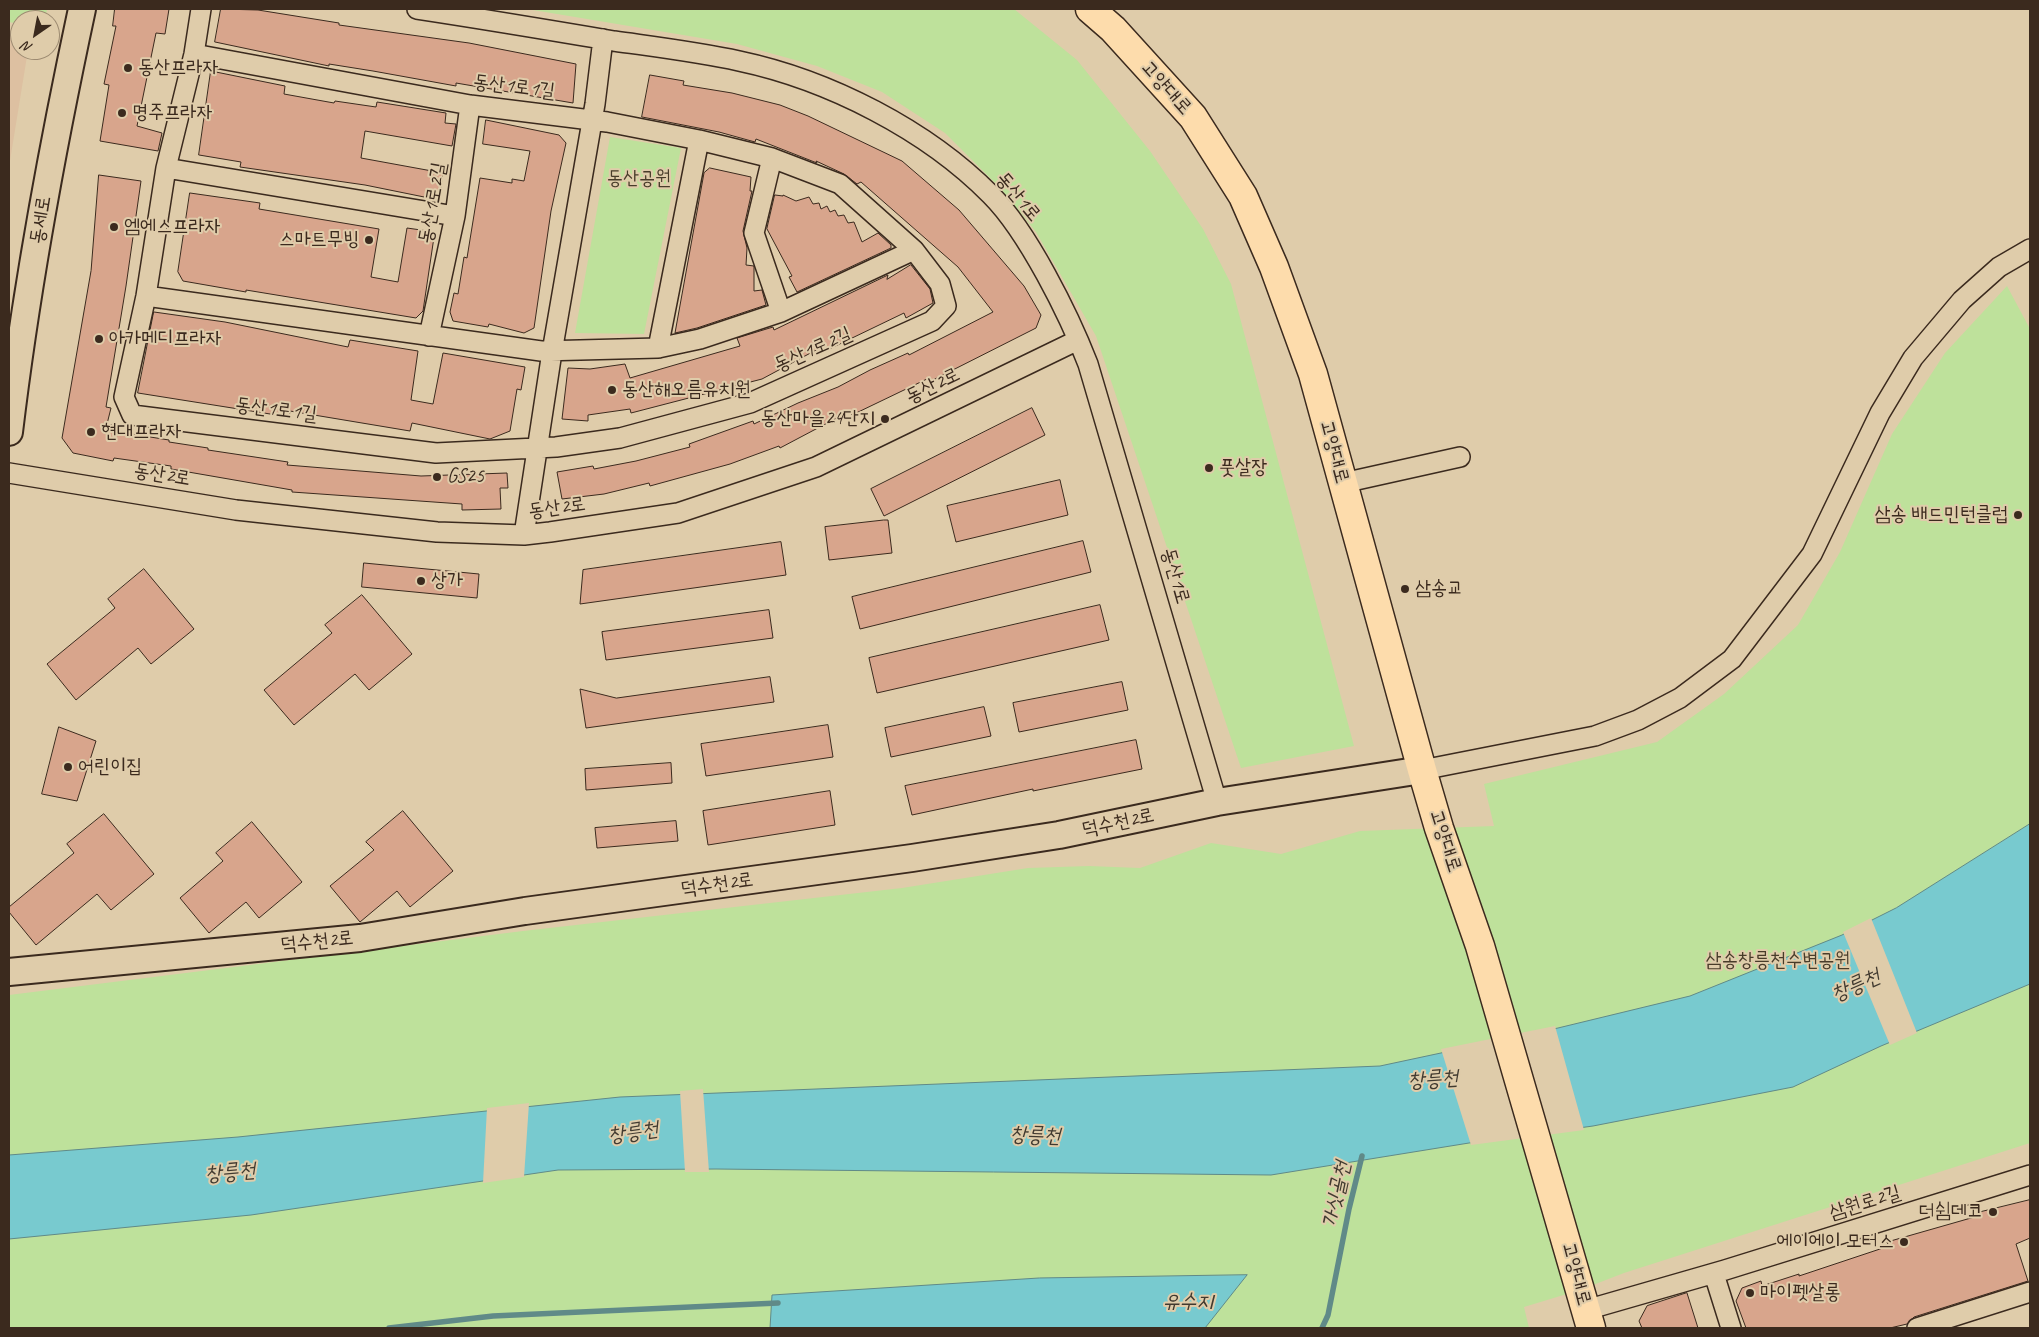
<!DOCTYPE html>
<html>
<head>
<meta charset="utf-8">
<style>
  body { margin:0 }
  #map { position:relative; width:2039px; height:1337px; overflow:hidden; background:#dfccaa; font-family:Caveat,sans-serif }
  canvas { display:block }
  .frame { position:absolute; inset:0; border:10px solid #3b2a1e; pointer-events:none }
  .north { position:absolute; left:10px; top:10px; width:50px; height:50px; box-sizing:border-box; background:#dfccaa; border:1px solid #9d8b72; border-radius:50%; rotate:213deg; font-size:14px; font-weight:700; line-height:20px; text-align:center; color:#3b2a1e }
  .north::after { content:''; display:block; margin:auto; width:18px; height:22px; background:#3b2a1e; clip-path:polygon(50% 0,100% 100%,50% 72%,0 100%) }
</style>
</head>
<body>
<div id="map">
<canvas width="2039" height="1337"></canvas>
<div class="frame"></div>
<div class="north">N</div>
</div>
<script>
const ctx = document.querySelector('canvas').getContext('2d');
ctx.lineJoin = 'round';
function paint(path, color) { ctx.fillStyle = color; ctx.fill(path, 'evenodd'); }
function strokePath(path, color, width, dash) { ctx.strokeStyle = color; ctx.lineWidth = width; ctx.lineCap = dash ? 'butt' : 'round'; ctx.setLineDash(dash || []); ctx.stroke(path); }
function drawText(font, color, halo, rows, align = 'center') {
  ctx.font = font + ' Caveat,"Poor Story",sans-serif'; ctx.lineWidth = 4; ctx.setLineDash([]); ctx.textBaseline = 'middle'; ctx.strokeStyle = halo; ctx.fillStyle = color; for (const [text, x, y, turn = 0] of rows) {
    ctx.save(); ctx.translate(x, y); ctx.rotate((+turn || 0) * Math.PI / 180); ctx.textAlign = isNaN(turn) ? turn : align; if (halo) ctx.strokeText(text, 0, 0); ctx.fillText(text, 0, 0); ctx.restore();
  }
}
const built = new Path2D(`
  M9,31L20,33V50H28L9,167Z`);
const green = new Path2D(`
  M9,9H47L45,20H20V24L9,22Z
  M527,9H1014L1077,60L1150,151L1203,229L1231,284L1354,746L1241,768L1096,336L1036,232L1001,189L945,133L882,92L817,66L737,44Z
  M610,137L681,148L644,334L575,333Z
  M2007,286L2030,329V1143L1624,1273L1580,1290L1524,1307L1529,1328H9V995L523,931L902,888L1028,868L1089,866L1140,868L1211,843L1281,854L1360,831L1494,826L1484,784L1657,742L1724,694L1798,625L1840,552L1892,434L1945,353Z`);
const water = new Path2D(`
  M2030,824V984L1881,1046L1793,1087L1593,1126L1469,1143L1271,1175L716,1169L558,1170L251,1215L9,1239V1155L238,1137L620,1097L1380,1066L1558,1028L1690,996L1842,935L1896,908Z
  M1247,1275L1205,1328H770L772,1295L1039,1278Z`);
const pier = new Path2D(`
  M1871,918L1917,1033L1890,1045L1843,932Z
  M1555,1026L1584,1130L1471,1145L1441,1049Z
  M703,1089L709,1172H685L680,1091Z
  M529,1103L524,1177L483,1183L487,1108Z`);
const stream = new Path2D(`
  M389,1328L493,1316L778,1303
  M1322,1328L1328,1315L1349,1209L1362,1156`);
const building = new Path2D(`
  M115,9H169L165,34L156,33L137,126L162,133L158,151L100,141L109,85L104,84L116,26H113Z
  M221,9L258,10L339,23V25L469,43L576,64L573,103L456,83V86L373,71L329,64V66L215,42Z
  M211,71L285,86L284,94L334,103L335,101L376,107L377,102L446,113L445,123L456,124L452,146L365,131L361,158L443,173L439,200L365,185L240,167L241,162L199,155Z
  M650,75L684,81L683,85L732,93L780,105L808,116L902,161L959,210L1024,286L1041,315L1036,328L931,381L929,378L852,415L850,411L780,448L779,446L730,464L650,486L649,483L604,494L562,499L557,472L593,466L594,469L636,461L690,447L689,444L753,421L754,424L798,403L838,387L870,370L908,353L909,355L993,312L958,267L861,182L857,184L844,174L816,161L817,163L756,139L755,142L719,132L642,117Z
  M486,120L559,135L566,143L551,211L534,328L524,333L489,324L488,327L453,321L450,312L454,293L458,294L464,257L467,258L480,178L512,183V179L524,181L530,151L483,144Z
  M710,168L751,177L750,191H752L743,231L747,248L746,265L754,266V291L762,290L766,305L697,328L675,333L704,173Z
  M99,175L141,181L126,286L106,407L111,408L107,424L120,427L119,432L169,440V442L208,448V450L288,462L287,465L421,476L507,473L508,488H500L501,509L462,510V504L292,492V490L171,469V466L114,458L113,461L73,453L62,438L91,271Z
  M190,193L260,203L259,209L379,229L371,277L398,282L407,228L428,231L434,237L423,311L416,318L246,290V292L183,281L178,272Z
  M775,195L783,196V195L796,201L809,197L813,204L819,203L821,209L827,206L830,212L835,210L838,216L844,215L848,223L854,222L862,242L878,233L891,245V248L797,292L789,277L792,276L767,229Z
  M911,265L930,289L933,303L906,318L904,313L821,353L818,349L762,379L631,413L630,409L588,415V421L562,419L568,368L590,369L625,364L630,378L740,346L737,338L773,327L774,330L888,275L887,279Z
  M154,312L225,322L348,347L350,340L418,351L411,400L433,404L443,353L525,367L521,390L517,389L510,431L490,439L412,423L410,431L290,411L289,417L138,393Z
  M1032,408L1045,435L884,516L871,489Z
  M1060,480L1068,515L956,542L947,506Z
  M884,520H888L892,553L829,560L825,527Z
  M1083,541L1091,572L860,629L852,597Z
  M781,542L786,575L580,604L583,570Z
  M364,563L479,574L477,598L362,587Z
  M144,569L194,629L151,664L138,648L76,700L47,664L115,608L108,599Z
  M362,595L412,654L369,690L355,674L294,725L264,690L332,633L325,625Z
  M1100,605L1109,640L877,693L869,658Z
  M769,610L773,638L606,660L602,632Z
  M770,677L774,702L586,728L580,689L616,698Z
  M1122,682L1128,710L1019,732L1013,703Z
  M984,707L991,736L891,757L885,728Z
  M828,725L833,757L706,776L701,744Z
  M59,727L96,741L77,801L42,794Z
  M1136,740L1142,769L1033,791V789L912,815L905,786Z
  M671,763L672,783L586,790L585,769Z
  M830,791L835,825L708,845L703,811Z
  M403,811L453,871L410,907L397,891L360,922L330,886L374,850L366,842Z
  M104,814L154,874L111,910L97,894L36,945L9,912V907L74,853L67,844Z
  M676,821L678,841L597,848L595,828Z
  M252,822L302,882L259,918L246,902L209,933L180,898L223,861L216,853Z
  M2030,1200V1238L2016,1244L2028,1281L1914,1317L1907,1324L1890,1328H1746L1736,1301L1742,1288L1761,1281L1762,1286L1799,1274V1276L1889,1246L1887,1242L1978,1216L1977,1213Z
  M1687,1293L1698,1328H1642L1639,1321L1647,1306Z`);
const street = new Path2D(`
  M417,9C483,19 549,30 614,41C656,47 698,52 739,61C829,80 927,130 991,195C1028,232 1069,315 1088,364L1217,802
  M194,54L470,105L607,122L699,140L772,158L840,184L914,250L940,284L946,306L932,321L750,403L620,438L556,447L436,453L132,415L124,397L146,296L166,168L194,54L201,9
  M772,158L754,233L781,312
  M166,168L455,216
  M146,296L541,351L658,348L700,339L781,312L914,250
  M429,336L455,216L470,105
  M658,348L699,140
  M9,473L236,510L437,532L524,535L550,532L678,513L816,467L1078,340
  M1343,483L1460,457
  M524,535L552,352L595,104L603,39
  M1422,770L1595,736L1638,720L1680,698L1732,659L1812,554L1880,413L1913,358L1962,300L1999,267L2030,249
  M1714,1274L1731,1328
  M1586,1310L1725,1270L2030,1175
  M1917,1328L2030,1292`);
const secondary = new Path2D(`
  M9,432C26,290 52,149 82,9
  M9,972L360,938L525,911L912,858L1059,835L1217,802L1422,770`);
const primary = new Path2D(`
  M1090,9L1113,29L1193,117L1243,196L1274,267L1313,374L1422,770L1439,828L1480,946L1591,1328`);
const markers = [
  [128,68,5,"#3b2a1e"],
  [122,113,5,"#3b2a1e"],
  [114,227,5,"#3b2a1e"],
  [369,240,5,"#3b2a1e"],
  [99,339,5,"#3b2a1e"],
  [612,390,5,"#3b2a1e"],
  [885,419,5,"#3b2a1e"],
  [91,432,5,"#3b2a1e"],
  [1209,468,5,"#3b2a1e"],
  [437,477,5,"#3b2a1e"],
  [2018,515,5,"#3b2a1e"],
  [421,581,5,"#3b2a1e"],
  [1405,589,5,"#3b2a1e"],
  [68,767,5,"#3b2a1e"],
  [1993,1212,5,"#3b2a1e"],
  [1904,1242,5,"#3b2a1e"],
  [1750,1293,5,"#3b2a1e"]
];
const poiNames = [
  ["동산프라자",138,68],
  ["명주프라자",132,113],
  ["엠에스프라자",124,227],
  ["스마트무빙",359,240,"right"],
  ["아카메디프라자",109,339],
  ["동산해오름유치원",622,390],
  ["동산마을24단지",875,419,"right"],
  ["현대프라자",101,432],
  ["풋살장",1219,468],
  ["GS25",447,477],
  ["삼송 배드민턴클럽",2008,515,"right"],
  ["상가",431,581],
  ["삼송교",1415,589],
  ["어린이집",78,767],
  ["더쉼데코",1983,1212,"right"],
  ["에이에이 모터스",1894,1242,"right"],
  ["마이펫살롱",1760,1293]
];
const streetNames = [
  ["동산1로1길",514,87,7],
  ["고양대로",1166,88,48],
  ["동산1로",1018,197,50],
  ["동산1로2길",433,203,-80],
  ["동세로",41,220,-81],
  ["동산1로2길",813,350,-24],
  ["동산2로",933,386,-26],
  ["동산1로1길",276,410,7],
  ["고양대로",1334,452,75],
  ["동산2로",162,475,9],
  ["동산2로",557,508,-8],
  ["동산1로",1175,576,74],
  ["덕수천2로",1118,823,-12],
  ["고양대로",1445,841,72],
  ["덕수천2로",717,885,-8],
  ["덕수천2로",317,942,-6],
  ["삼원로2길",1865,1203,-17],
  ["고양대로",1576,1274,75]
];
const parkNames = [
  ["동산공원",639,179],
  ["삼송창릉천수변공원",1778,961]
];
const waterNames = [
  ["창릉천",1856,986,-24],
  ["창릉천",1433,1080,-4],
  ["창릉천",633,1133,-8],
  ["창릉천",1035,1136,2],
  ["창릉천",230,1173,-5],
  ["가싯골천",1337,1195,-78],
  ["유수지",1188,1302]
];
paint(built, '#ddc0a1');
paint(green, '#bee19b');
paint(water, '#78cacf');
strokePath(water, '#608a88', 1);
paint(pier, '#dfccaa');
strokePath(stream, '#608a88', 5.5);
paint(building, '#d8a58c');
strokePath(building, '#3b2a1e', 1);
strokePath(street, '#3b2a1e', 22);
strokePath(secondary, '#3b2a1e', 30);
strokePath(primary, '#3b2a1e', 31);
strokePath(street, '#dfccaa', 19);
strokePath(secondary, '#dfccaa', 26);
strokePath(primary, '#fddcac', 28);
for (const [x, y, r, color] of markers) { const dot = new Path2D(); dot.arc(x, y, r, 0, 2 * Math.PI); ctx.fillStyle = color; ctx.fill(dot); strokePath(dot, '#dfccaa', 2); }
drawText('20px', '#3b2a1e', '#dfccaa', poiNames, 'left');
drawText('20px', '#3b2a1e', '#dfccaa', streetNames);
drawText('20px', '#483c2a', '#dfccaa', parkNames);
drawText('italic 21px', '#413a30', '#dfccaa', waterNames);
</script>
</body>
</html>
